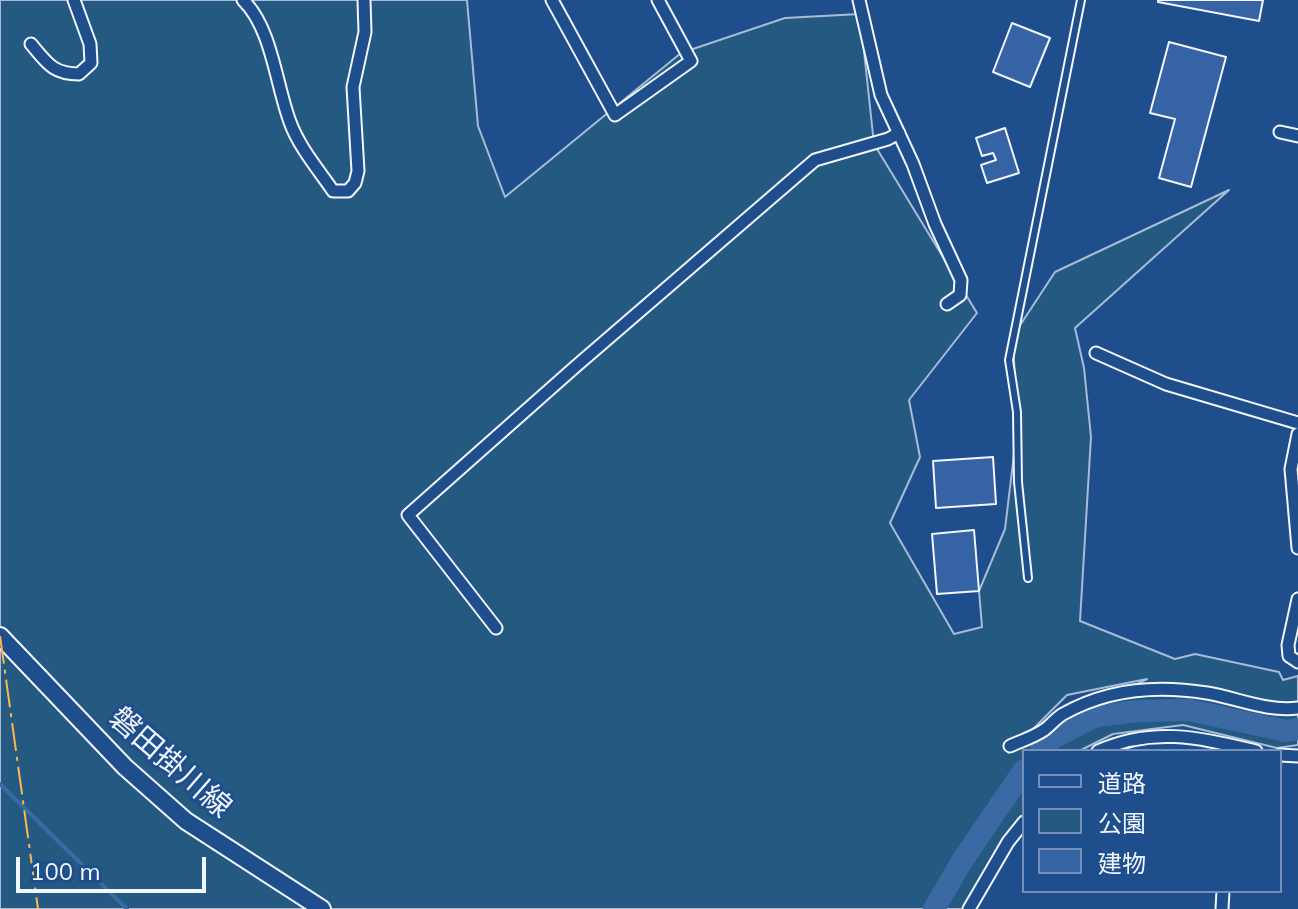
<!DOCTYPE html>
<html>
<head>
<meta charset="utf-8">
<style>
  body { margin:0 }
  #map { position:relative; width:1298px; height:909px; overflow:hidden; background:#1f4e8c; font-family:Mulish,"Noto Sans JP",sans-serif }
  canvas { display:block }
  .legend { position:absolute; left:1022px; top:749px; width:260px; height:144px; box-sizing:border-box; background:#1f4e8c; border:2px solid #7391ba; margin:0; padding:10px 14px; list-style:none; font-size:24px; color:#f2f6ff }
  .legend li { display:flex; align-items:center; gap:16px; height:40px }
  .legend b { width:40px; border:2px solid #7391ba }
  .scale { position:absolute; left:16px; top:857px; width:190px; height:36px; box-sizing:border-box; border:4px solid #f2f6ff; border-top:0; padding-left:10px; font-size:24px; line-height:28px; white-space:nowrap; color:#f2f6ff; -webkit-text-stroke:6px #1f4e8c; paint-order:stroke }
</style>
</head>
<body>
<div id="map">
<canvas width="1298" height="909"></canvas>
<ul class="legend">
<li><b style="height:10px;background:#1f4e8c"></b>道路</li>
<li><b style="height:22px;background:#245a82"></b>公園</li>
<li><b style="height:22px;background:#3563a3"></b>建物</li>
</ul>
<div class="scale">100 m</div>
</div>
<script>
const ctx = document.querySelector('canvas').getContext('2d');
ctx.lineJoin = 'round';
function paint(path, color) { ctx.fillStyle = color; ctx.fill(path, 'evenodd'); }
function strokePath(path, color, width, dash) { ctx.strokeStyle = color; ctx.lineWidth = width; ctx.lineCap = dash ? 'butt' : 'round'; ctx.setLineDash(dash || []); ctx.stroke(path); }
function drawText(font, color, halo, rows, align = 'center') {
  ctx.font = font + ' Mulish,"Noto Sans JP",sans-serif'; ctx.lineWidth = 6; ctx.setLineDash([]); ctx.textBaseline = 'middle'; ctx.strokeStyle = halo; ctx.fillStyle = color; for (const [text, x, y, turn = 0] of rows) {
    ctx.save(); ctx.translate(x, y); ctx.rotate((+turn || 0) * Math.PI / 180); ctx.textAlign = isNaN(turn) ? turn : align; if (halo) ctx.strokeText(text, 0, 0); ctx.fillText(text, 0, 0); ctx.restore();
  }
}
const green = new Path2D(`
  M0,0H467L478,126L505,197L681,53L785,18L860,14L874,144L977,313L909,400L920,457L890,523L954,634L982,627L979,591L1005,529L1017,429L1013,336L1055,272L1229,190L1075,328L1084,368L1091,437L1080,621L1175,659L1195,654L1279,672L1283,680L1298,676V745L1277,748L1183,725L1113,734L1079,751H1024V825L965,909H0ZM1147,679L1013,749L1067,695Z`);
const stream = new Path2D(`
  M0,784L127,909`);
const river = new Path2D(`
  M1041,751L1053,738L1096,716L1138,711L1189,710L1286,731L1298,729
  M934,909L962,861L1024,770`);
const building = new Path2D(`
  M1158,0H1263L1259,21L1158,2Z
  M1012,23L1050,38L1030,87L993,72Z
  M1169,42L1226,57L1191,187L1159,178L1175,119L1150,113Z
  M1005,128L1019,173L987,183L981,165L996,160L993,153L982,156L976,138Z
  M993,457L996,504L936,508L933,461Z
  M974,530L979,591L937,594L932,534Z`);
const service = new Path2D(`
  M1028,578L1018,482L1017,412L1009,360L1081,0`);
const minor = new Path2D(`
  M243,0C272,28 276,85 290,122C299,147 318,169 333,191H348L355,183L358,171L353,87L365,32L364,0
  M552,0L615,115L691,61L658,0
  M859,0L881,95L913,164L935,224L961,280L960,295L947,304
  M31,44C47,63 53,74 79,74L91,63L90,44L74,0
  M1280,132L1298,136
  M1096,353L1166,384L1298,423
  M1298,434L1291,469L1298,548
  M1298,599L1288,645L1289,656L1298,662
  M496,628L408,515L575,367L815,160L888,139L899,133
  M1010,746C1021,741 1034,737 1044,730C1051,725 1056,718 1063,714C1107,689 1158,685 1207,693C1237,698 1267,712 1298,708
  M1098,751C1154,726 1200,738 1256,751
  M1280,755L1298,756
  M969,909L1008,842L1024,822
  M1222,909L1223,891`);
const secondary = new Path2D(`
  M0,636L125,767L186,821L322,909`);
const power = new Path2D(`
  M0,636L38,909`);
const streetNames = [
  ["磐田掛川線",170,763,41]
];
paint(green, '#245a82');
strokePath(green, '#a8bbd7', 2);
strokePath(stream, '#3b69a3', 4);
strokePath(river, '#3b69a3', 22);
paint(building, '#3563a3');
strokePath(building, '#f2f6ff', 2);
strokePath(service, '#f2f6ff', 10);
strokePath(minor, '#f2f6ff', 15);
strokePath(secondary, '#f2f6ff', 20);
strokePath(service, '#1f4e8c', 6);
strokePath(minor, '#1f4e8c', 11);
strokePath(secondary, '#1f4e8c', 16);
strokePath(power, '#ffb74d', 2, [28, 6, 4, 6]);
drawText('30px', '#f2f6ff', '#1f4e8c', streetNames);
</script>
</body>
</html>
